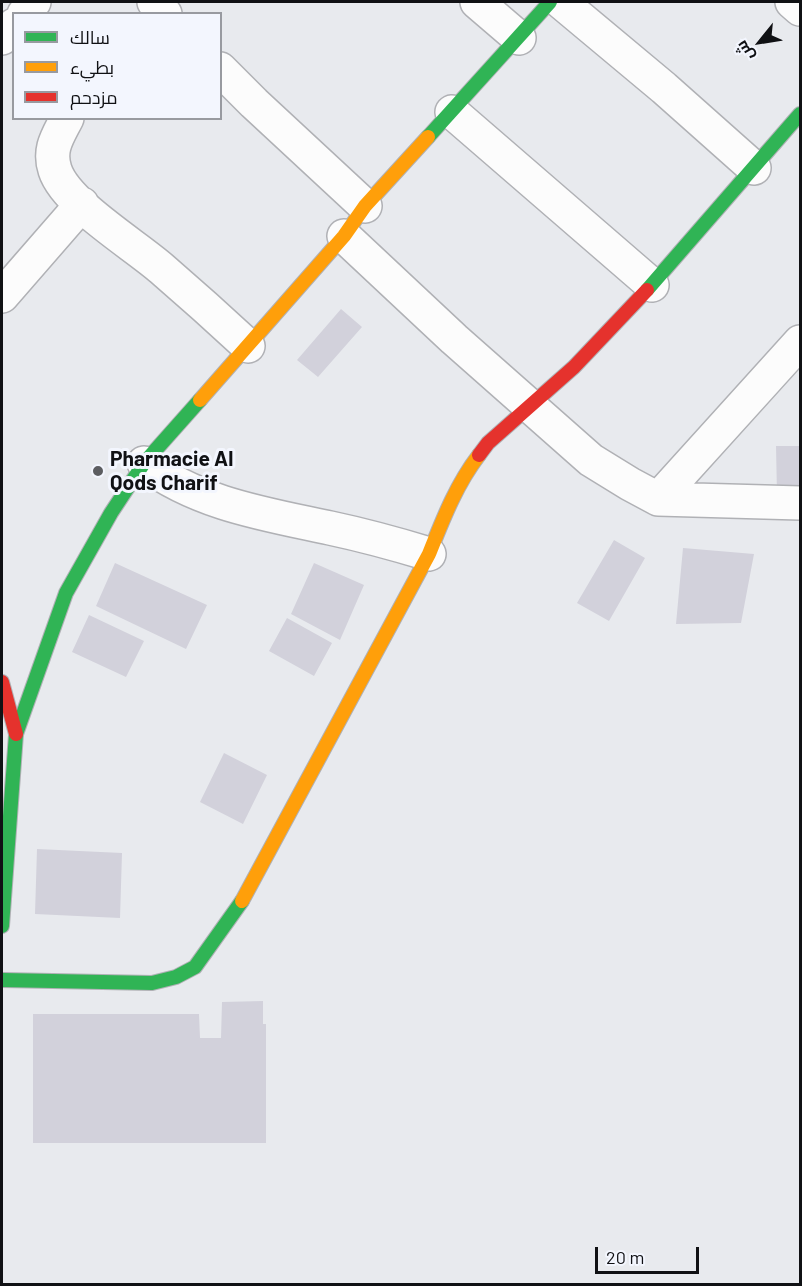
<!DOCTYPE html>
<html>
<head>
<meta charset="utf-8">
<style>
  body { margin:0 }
  #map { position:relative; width:802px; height:1286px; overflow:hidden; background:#e8eaee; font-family:Barlow,Cairo,sans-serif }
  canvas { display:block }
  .frame { position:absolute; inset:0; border:3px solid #101114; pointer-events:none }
  .legend { position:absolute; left:12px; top:12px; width:210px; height:108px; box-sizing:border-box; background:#f3f6fe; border:2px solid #989aa0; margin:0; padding:8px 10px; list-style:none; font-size:18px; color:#101114 }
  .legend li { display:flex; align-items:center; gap:12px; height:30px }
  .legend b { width:30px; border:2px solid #989aa0 }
  .north { position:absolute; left:730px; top:12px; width:60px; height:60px; -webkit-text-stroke:4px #f3f6fe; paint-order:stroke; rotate:240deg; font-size:16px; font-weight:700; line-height:24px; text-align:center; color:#101114 }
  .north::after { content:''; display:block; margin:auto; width:21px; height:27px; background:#101114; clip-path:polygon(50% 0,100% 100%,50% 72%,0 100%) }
  .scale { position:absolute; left:595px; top:1247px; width:104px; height:27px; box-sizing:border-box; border:3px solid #101114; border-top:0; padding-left:8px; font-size:18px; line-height:21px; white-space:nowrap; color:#101114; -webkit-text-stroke:4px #f3f6fe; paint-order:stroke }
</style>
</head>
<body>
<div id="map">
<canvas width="802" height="1286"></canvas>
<div class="frame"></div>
<ul class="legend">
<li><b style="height:8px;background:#30b455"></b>سالك</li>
<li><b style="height:8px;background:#ff9f0a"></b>بطيء</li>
<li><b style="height:8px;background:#e5322d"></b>مزدحم</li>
</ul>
<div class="north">ش</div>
<div class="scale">20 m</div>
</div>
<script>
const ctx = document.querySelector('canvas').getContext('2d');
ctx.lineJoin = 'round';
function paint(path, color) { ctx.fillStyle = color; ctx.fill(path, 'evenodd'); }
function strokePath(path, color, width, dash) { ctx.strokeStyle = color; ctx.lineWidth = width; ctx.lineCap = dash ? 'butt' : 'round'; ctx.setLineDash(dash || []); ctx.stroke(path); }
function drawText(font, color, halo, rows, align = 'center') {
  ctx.font = font + ' Barlow,sans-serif'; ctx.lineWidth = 6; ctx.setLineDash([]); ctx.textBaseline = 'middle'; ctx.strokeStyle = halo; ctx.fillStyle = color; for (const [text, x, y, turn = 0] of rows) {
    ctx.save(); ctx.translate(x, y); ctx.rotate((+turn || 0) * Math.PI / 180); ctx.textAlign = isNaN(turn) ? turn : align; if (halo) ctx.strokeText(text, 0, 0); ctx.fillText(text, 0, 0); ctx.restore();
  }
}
const building = new Path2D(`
  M341,309L362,327L318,377L297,360Z
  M776,446H800V495H777Z
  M614,540L645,558L609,621L577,603Z
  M683,548L754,554L741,623L676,624Z
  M115,563L207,605L186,649L96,606Z
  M314,563L364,585L340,640L291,614Z
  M89,615L144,641L126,677L72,652Z
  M287,618L332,643L314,676L269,651Z
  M224,753L267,775L243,824L200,802Z
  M37,849L122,853L120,918L35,914Z
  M263,1001V1024H266V1143H33V1014H199L200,1038H221L222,1002Z`);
const street = new Path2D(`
  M154,2L165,14
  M477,2L519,38
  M561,2L664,88L754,168
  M792,2L800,9
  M24,14L34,2
  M2,38L14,25
  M220,69L254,103L365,206
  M452,112L652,285
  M67,118C58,136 48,149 55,170C66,204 135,245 162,269C191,294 220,320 248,346
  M344,236L454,339L591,460L630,484L658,499L800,503
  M2,296L82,204
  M144,463C199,504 265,514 330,528C363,535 396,544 429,554
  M658,499L800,342`);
const fast = new Path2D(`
  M428,137L550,2
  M647,290L800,114
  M2,926L16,734L66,593L111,513L144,463L200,400
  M3,980L152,983L176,977L195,967L242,901`);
const slow = new Path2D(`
  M200,400L344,236L365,206L428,137
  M242,901L429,554C443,519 456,485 479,455`);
const jam = new Path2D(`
  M479,455L488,443L574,367L647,290
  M2,682L16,734`);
const markers = [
  [98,471,6,"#5c5d60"]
];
const poiNames = [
  ["Pharmacie Al",110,459],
  ["Qods Charif",110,483]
];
paint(building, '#d2d1db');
strokePath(street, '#b0b1b5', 36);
strokePath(fast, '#b0b1b5', 16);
strokePath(slow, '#b0b1b5', 16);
strokePath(jam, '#b0b1b5', 16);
strokePath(street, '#fcfcfc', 33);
strokePath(fast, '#30b455', 14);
strokePath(slow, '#ff9f0a', 14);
strokePath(jam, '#e5322d', 14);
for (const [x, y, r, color] of markers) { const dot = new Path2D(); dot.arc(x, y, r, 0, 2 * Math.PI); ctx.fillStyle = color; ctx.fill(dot); strokePath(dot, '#f3f6fe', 2); }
drawText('bold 21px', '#101114', '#f3f6fe', poiNames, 'left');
</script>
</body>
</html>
